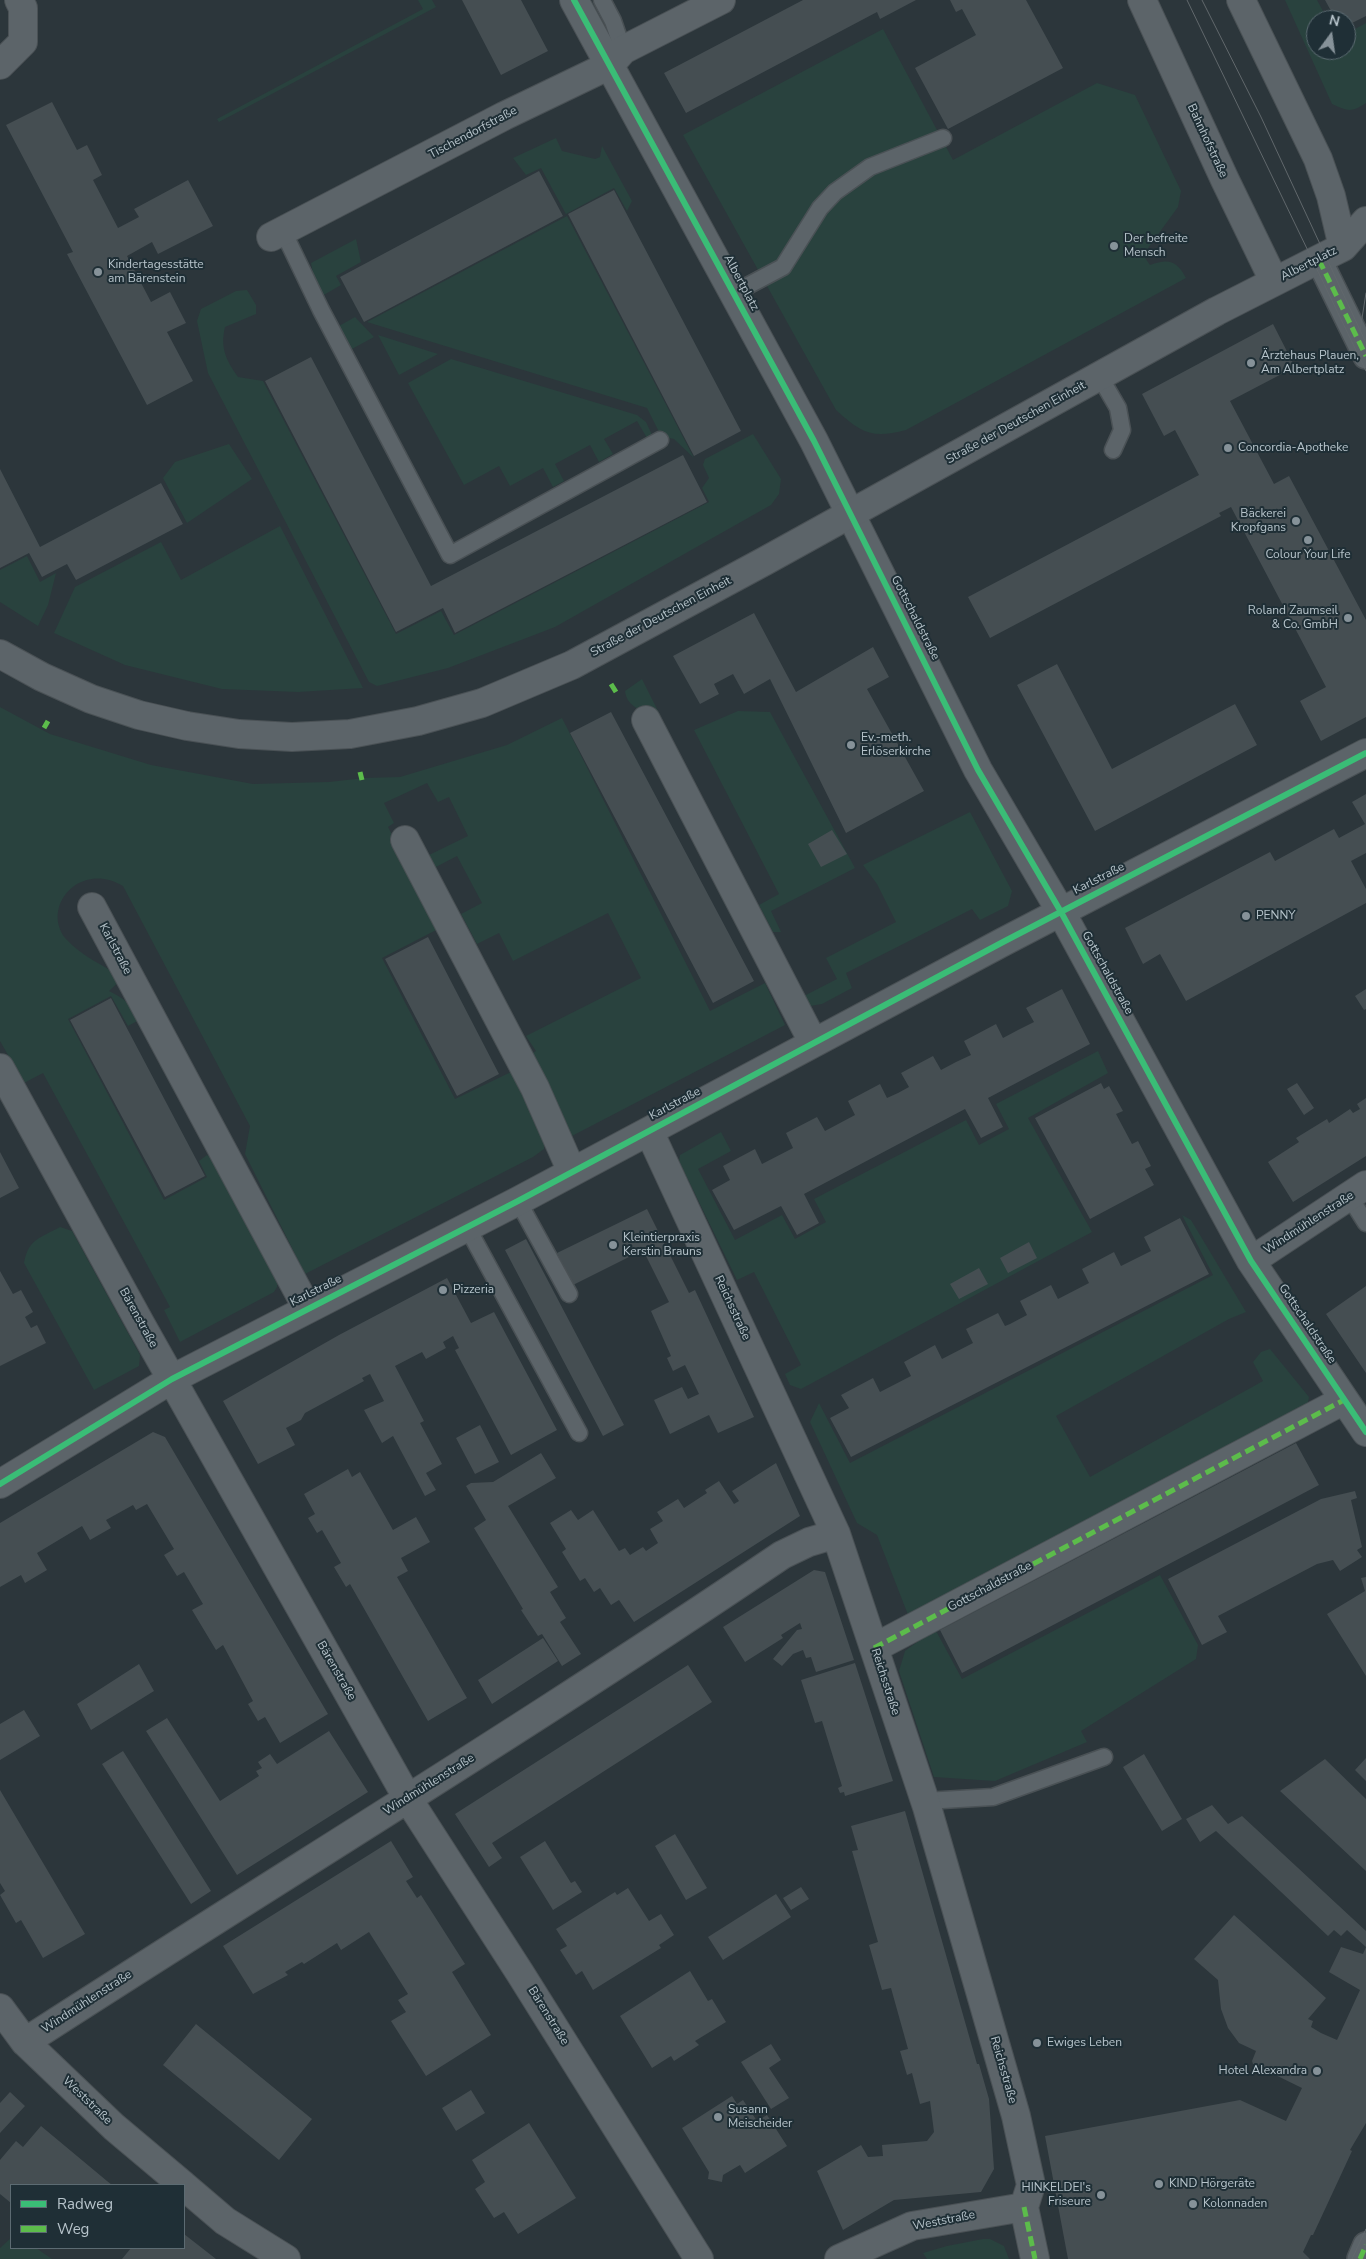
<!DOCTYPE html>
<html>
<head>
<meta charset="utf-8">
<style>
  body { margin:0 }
  #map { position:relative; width:1366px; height:2259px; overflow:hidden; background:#2c363b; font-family:"Nunito Sans",sans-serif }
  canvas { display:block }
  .legend { position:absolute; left:10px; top:2184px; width:175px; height:65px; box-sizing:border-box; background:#1f2f36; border:1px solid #5c6b72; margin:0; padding:6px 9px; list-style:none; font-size:15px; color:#b7c4cb }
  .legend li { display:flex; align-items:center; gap:10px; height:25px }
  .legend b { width:25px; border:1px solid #5c6b72 }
  .north { position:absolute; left:1306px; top:10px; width:50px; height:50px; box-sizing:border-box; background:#1f2f36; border:1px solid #5c6b72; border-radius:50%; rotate:14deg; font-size:14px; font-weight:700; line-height:20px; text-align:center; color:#b7c4cb }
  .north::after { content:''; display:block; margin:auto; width:18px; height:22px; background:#869299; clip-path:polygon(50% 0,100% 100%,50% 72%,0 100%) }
</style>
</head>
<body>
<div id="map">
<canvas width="1366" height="2259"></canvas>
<ul class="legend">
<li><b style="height:6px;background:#3abd76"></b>Radweg</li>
<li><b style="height:6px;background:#5cbc4b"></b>Weg</li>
</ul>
<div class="north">N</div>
</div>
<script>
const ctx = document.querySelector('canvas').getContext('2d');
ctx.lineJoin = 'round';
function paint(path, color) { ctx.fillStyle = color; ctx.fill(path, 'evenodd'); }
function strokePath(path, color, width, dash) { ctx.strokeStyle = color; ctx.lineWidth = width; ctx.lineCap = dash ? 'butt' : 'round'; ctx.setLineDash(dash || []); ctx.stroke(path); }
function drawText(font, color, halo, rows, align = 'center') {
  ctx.font = font + ' "Nunito Sans",sans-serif'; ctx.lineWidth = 4; ctx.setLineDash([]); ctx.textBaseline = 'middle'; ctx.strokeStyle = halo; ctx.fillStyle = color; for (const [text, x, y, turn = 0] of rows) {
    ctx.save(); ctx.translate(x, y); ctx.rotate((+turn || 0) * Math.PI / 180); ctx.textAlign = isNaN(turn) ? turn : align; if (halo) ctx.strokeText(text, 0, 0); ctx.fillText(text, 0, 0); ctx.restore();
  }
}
const green = new Path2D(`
  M418,0H432L436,7L219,122L217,119L423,9Z
  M1285,0H1317L1328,20H1316V50H1346V34L1366,23V103C1351,113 1348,111 1332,104Z
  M883,29L953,160L1097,83L1135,95L1181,191L1178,207L1143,255L1150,265C1169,258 1177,261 1186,278L906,430C872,439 861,433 836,410L683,135Z
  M556,138L562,151L595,159L600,157L602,146L632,201L627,211L614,188L566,214L694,458L674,439L661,436L647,408L367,322L567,216L541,168L526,175L513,158Z
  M356,239L361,262L336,276L341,285L322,296L315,283L311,263Z
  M247,290L256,305V314L225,327C220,348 226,360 238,377L263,381L396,634L441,611L454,635L709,502L702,488L709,478L703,465L705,459L753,434L781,479L779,494L771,505L555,627L448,668L377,686L369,682L208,373L197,321L201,309L236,291Z
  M355,317L374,337L350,350L339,326Z
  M378,335L438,354L399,375Z
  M451,359L637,415L646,422L653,437L647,438L637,421L604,439L613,454L599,462L590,445L555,464L564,481L553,487L543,468L510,486L499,466L464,485L408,383Z
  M229,444L252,479L187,523L163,478L175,462Z
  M280,526L363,688L298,692L222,689L125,665L54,633L75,587L161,542L181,580Z
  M27,556L40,582L56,573L48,605L38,626L0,602V570Z
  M642,679L661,717C646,712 627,709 625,691Z
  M0,707L50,734L151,765L253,784L329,782L364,778L400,777L507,745L562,718L710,1011L765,983L785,1025L570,1137L528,1056L536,1051L526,1036L641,978L608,913L513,961L499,933L477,944L461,914L482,903L457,856L434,868L427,856L468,836L449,797L438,802L427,783L384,803L394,823L388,827L440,928L382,958L455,1099L511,1072L544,1139V1149L533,1157L305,1274L245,1154L250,1126L123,886C80,860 40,907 66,939C81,956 105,966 123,978L109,991C124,998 132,1005 139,1020L128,1026L111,996L68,1019L164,1200L207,1177L199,1161L207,1155L210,1157L277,1282V1287L274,1292L180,1342L164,1310L170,1307L43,1073L24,1083L0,1041Z
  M738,711L770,712L855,868L771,911L781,932H773L759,905L779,894L694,730Z
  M970,812L1012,891L1008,906L980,920L972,909L846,973L852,988L822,1004L810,1006L804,996L837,979L826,958L896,922L877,884L863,865Z
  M1098,1051L1108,1073L1028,1118L1092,1232L801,1389L790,1385L785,1374L801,1365L754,1272L737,1280L679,1161L680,1155L721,1132L731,1151L698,1169L735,1240L782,1215L795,1239L826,1222L814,1199L966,1120L979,1145L1009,1129L996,1104Z
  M1182,1215L1191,1220L1246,1312L1229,1319L1056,1416L1090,1477L1263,1381L1253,1362L1261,1352L1270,1349L1309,1397L1307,1407L910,1620L877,1535L857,1523L810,1422L819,1403L850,1463L1213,1275Z
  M60,1227L72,1231L140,1355L139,1366L94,1390L24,1263C28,1239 40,1238 60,1227Z
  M1160,1575L1198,1645L1196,1659L1081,1731L1087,1742L995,1781L934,1777L899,1671L905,1651L935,1629L962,1679Z
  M11,2238V2248H36L52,2259H0V2248Z
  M983,2239H990L1004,2246L1009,2259H927L923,2253L947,2246Z`);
const building = new Path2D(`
  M462,0H521L548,51L501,75Z
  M803,0H916L880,19L877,12L686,113L664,73Z
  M950,0H1026L1063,68L948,129L915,68L976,35L962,9L956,12Z
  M1325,0H1366V16L1346,26V20H1336Z
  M52,102L77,150L87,145L102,175L93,180L118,228L139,217L134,209L188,180L213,226L158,254L152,242L127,256L151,302L170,292L186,323L167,332L193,381L147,405L67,254L73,252L6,125Z
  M539,171L563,216L364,322L340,277Z
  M614,190L741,431L694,456L568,214Z
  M1273,324L1295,367L1230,401L1274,484L1289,476L1366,620V717L1321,741L1300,701L1326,687L1231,507L1219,513L1221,516L990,638L968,597L1199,475L1175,430L1164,436L1142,394Z
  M311,357L431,586L683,455L707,502L455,633L443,608L396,632L265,381Z
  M0,469L40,547L161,483L183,524L76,580L67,564L42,577L29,553L0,568Z
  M754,613L796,692L873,647L889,677L867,689L924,791L846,833L770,679L744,694L733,674L714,684L719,694L700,704L673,656Z
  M1057,664L1112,769L1235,704L1257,745L1095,831L1017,685Z
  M611,712L754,981L713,1003L570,733Z
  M1366,794V853L1351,861L1366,889V903L1186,1001L1160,954L1143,964L1125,928L1270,852L1275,861L1334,829L1339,838L1365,824L1352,802Z
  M832,830L847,854L821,867L808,844Z
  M428,937L499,1074L457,1096L385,959Z
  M1062,989L1090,1044L988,1098L1003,1127L981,1138L965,1109L804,1194L819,1223L797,1235L781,1206L734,1230L712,1190L730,1180L723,1166L755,1149L762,1164L793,1148L786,1133L817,1117L825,1131L855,1115L848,1101L880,1084L887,1098L898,1093L909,1087L901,1073L933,1056L941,1070L956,1062L971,1055L964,1041L996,1024L1003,1038L1018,1030L1034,1022L1026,1008Z
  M1366,989V1009L1364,1010L1355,996Z
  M111,998L205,1176L165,1197L70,1020Z
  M1101,1083L1104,1089L1109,1086L1123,1111L1116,1114L1132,1144L1138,1141L1151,1166L1145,1169L1154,1185L1090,1219L1035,1118Z
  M1297,1083L1314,1108L1304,1115L1287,1089Z
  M1366,1098V1156L1293,1202L1268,1162L1299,1142L1296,1138L1327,1119L1329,1123L1350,1109L1353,1113L1360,1109L1357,1104Z
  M0,1152L19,1188L0,1198Z
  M647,1209L689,1293L695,1290L754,1417L718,1433L709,1415L670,1434L654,1400L682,1387L688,1399L699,1394L685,1365L673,1371L667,1358L671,1356L651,1311L669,1302L643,1250L573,1285L557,1253Z
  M1180,1218L1209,1274L851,1457L830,1418L849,1408L841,1395L873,1378L880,1392L911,1376L904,1362L935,1345L942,1359L973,1343L966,1329L998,1313L1005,1326L1010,1324L1027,1315L1020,1301L1051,1285L1058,1299L1089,1283L1082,1269L1114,1252L1121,1266L1151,1251L1144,1237Z
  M526,1239L624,1425L603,1436L505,1250Z
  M1029,1242L1037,1258L1008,1273L1000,1258Z
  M979,1268L988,1284L959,1299L950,1284Z
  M0,1271L13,1294L21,1290L33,1312L25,1317L31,1328L37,1325L46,1343L0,1366Z
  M447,1278L471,1323L494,1312L557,1430L511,1455L455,1350L459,1348L453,1336L443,1342L446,1348L426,1359L422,1352L395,1366L424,1421L420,1423L442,1464L426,1473L436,1490L425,1496L393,1436L382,1443L364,1410L384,1401L370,1374L362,1378L364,1381L305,1413L301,1420L286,1428L295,1445L258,1464L223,1401L339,1335Z
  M1366,1286V1373L1326,1314Z
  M480,1425L499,1462L475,1474L456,1438Z
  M153,1432L165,1437L328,1714L280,1743L265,1717L258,1721L248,1704L253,1701L223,1645L216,1650L192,1610L203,1604L184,1572L177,1576L164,1555L174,1549L147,1504L136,1510L133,1505L106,1520L111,1528L90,1540L82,1526L37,1553L47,1570L25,1583L21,1575L0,1587V1523Z
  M1296,1443L1319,1485L962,1673L940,1630Z
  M541,1453L556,1478L508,1506L558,1587L550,1592L566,1618L560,1622L581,1654L562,1666L542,1634L538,1636L521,1610L523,1609L474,1528L486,1520L466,1486L471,1483L493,1482Z
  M776,1463L800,1516L634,1622L619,1600L611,1605L600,1588L594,1592L585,1578L580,1581L562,1552L566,1549L550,1523L571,1510L578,1520L593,1510L619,1551L625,1548L630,1555L643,1547L646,1551L658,1543L650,1529L663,1521L657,1512L678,1499L684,1508L707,1493L705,1490L719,1481L734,1504L739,1501L732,1491Z
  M348,1469L352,1477L360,1472L393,1530L416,1517L430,1542L401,1558L408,1571L397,1577L467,1698L428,1721L350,1584L346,1587L334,1567L341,1563L322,1530L317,1533L308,1518L315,1514L304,1494Z
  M1355,1491L1357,1498L1351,1500L1362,1547L1357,1550L1362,1557L1340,1571L1333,1560L1317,1564L1218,1616L1227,1632L1202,1645L1168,1579L1321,1499Z
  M814,1570L825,1572L854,1660L816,1672L811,1657L806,1658L803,1650L793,1654L782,1666L773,1659L797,1630L802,1629L800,1623L781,1635L783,1638L745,1662L723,1627Z
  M1366,1577V1676L1327,1614L1365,1591L1361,1578Z
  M543,1638L558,1661L492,1704L478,1680Z
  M855,1663L893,1781L845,1796L844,1792L840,1793L838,1788L842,1786L822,1721L815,1723L801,1680Z
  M139,1664L154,1691L91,1730L77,1704Z
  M688,1665L712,1702L492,1843L502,1858L489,1867L455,1814Z
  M24,1710L40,1736L0,1760V1724Z
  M167,1718L220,1801L259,1776L256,1771L262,1768L258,1762L270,1754L277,1764L329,1731L368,1792L237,1875L146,1731Z
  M123,1751L211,1891L191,1904L102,1764Z
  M1144,1754L1182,1819L1162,1831L1123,1767Z
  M1366,1758V1781L1355,1770Z
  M1325,1759L1366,1799V1871L1280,1791Z
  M0,1790L85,1934L43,1958L21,1920L16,1923L0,1895L5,1891L0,1883Z
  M1212,1805L1228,1824L1242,1816L1366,1931V2123L1350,2150L1352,2151L1313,2235H1311L1303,2252L1310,2259H1068L1045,2136L1240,2100L1286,2121L1302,2088L1253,2064L1252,2061L1256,2051L1239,2043L1228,2028L1221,2009L1218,1980L1194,1959L1234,1915L1326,1998L1308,2019L1313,2021L1311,2027L1321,2033L1337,2040L1360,1990L1329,1972L1341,1947L1363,1954L1366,1947L1347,1930L1341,1936L1334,1930L1328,1936L1216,1831L1200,1842L1186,1819Z
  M905,1811L977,2064H979L989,2099L994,2169L981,2192L894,2200L843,2230L817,2171L861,2145L868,2157L883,2156L882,2145L927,2141L934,2132L930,2101L920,2104L912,2073L907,2075L900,2051L908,2049L891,1988L882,1990L869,1945L878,1942L852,1851L858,1850L851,1826Z
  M675,1834L707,1888L686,1900L655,1846Z
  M391,1841L413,1877L406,1881L417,1898L421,1895L465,1964L452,1972L491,2035L426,2076L391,2021L406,2012L398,2000L408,1994L369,1932L341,1950L337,1943L304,1964L302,1962L285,1972L288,1975L253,1994L223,1946Z
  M545,1841L571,1883L575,1881L582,1892L553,1910L520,1857Z
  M801,1887L809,1899L791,1910L783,1898Z
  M628,1888L649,1921L661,1914L674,1935L659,1945L661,1948L593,1990L582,1971L576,1975L560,1950L567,1946L556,1929L615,1892L617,1895Z
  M776,1894L791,1917L723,1960L708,1937Z
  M690,1971L708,2001L712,1999L726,2022L695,2041L699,2045L674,2061L671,2056L652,2068L620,2016Z
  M196,2024L312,2119L279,2160L163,2065Z
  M771,2044L781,2060L769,2068L789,2098L771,2109L741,2062Z
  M471,2090L485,2113L456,2131L442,2108Z
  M10,2092L25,2106L0,2133V2103Z
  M732,2096L737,2104L743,2100L757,2121L767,2115L787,2146L745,2173L740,2165L723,2175L722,2182L708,2179L709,2172L682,2128Z
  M529,2123L576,2198L518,2234L504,2212L494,2218L475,2189L485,2182L472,2160Z
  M41,2126L107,2181L112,2185H11V2203L0,2194V2160L16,2141L23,2147Z
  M184,2234L216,2259H122L131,2248H184Z`);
const service = new Path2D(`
  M602,0L613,21L623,50
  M283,231L321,310L450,555L660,440
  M734,293L783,267L820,208L835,192L870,167L943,138
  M1100,377L1118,408L1122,430L1113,450
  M1349,1196L1366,1223
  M518,1201L569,1294
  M467,1227L579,1433
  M925,1801L993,1797L1104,1757`);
const pedestrian = new Path2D(`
  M1319,260L1366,356
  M1360,2259L1366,2245`);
const minor = new Path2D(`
  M574,0L814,441L978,770L1061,912L1251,1261L1366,1432
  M0,65L23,42V8L19,0
  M271,237L504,116L610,65L623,50L721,0
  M646,720L813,1042
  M405,840L535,1088L572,1172
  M92,907L307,1308
  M0,1068L140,1323L408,1799L520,1973L699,2259
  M649,1131L836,1534L927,1807L1016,2116L1031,2185L1024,2207L1035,2259
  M1251,1261L1366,1185
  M0,1484L172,1379L518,1201L1003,942L1366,753
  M874,1648L1344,1400
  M0,2008L25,2042L114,2127L183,2185
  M25,2042C277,1879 534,1723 782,1555L809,1542L836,1534
  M184,2186L225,2221L286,2259
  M839,2259L912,2226L1024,2207`);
const tertiary = new Path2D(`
  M1142,0L1225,180L1274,281
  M1241,0L1318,159L1331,196L1343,247
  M0,654L42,677L91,699L139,715L187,726L239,734L292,737L350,734L418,721L482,703L572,665L765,561L1217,311L1325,256L1343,247L1366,221`);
const tram = new Path2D(`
  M1187,0L1366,371
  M1202,0L1261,117L1366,343
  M1360,331L1366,293
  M1352,2259L1366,2229`);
const quiet = new Path2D(`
  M1319,260L1366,356
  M611,684L616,692
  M44,728L48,721
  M360,772L362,780
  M874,1648L1344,1400
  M1024,2207L1035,2259
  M1360,2259L1366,2245`);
const cycleway = new Path2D(`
  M574,0L814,441L978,770L1061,912L1251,1261L1366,1432
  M0,1484L172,1379L518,1201L1003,942L1366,753`);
const markers = [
  [1114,246,5,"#869299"],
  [98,272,5,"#869299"],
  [1251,363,5,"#869299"],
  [1228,448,5,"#869299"],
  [1296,521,5,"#869299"],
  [1308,540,5,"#869299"],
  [1348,618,5,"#869299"],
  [851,745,5,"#869299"],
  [1246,916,5,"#869299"],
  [613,1245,5,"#869299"],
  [443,1290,5,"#869299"],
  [1037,2043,5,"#869299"],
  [1317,2071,5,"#869299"],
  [718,2117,5,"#869299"],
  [1159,2184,5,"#869299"],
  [1101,2195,5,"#869299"],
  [1193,2204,5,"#869299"]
];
const streetNames = [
  ["Tischendorfstraße",473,133,-28],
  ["Bahnhofstraße",1207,141,65],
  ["Albertplatz",1309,264,-27],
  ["Albertplatz",741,283,62],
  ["Straße der Deutschen Einheit",1016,423,-29],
  ["Straße der Deutschen Einheit",661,617,-28],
  ["Gottschaldstraße",915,618,63],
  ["Karlstraße",1099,879,-27],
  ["Karlstraße",115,949,62],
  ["Gottschaldstraße",1107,973,61],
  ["Karlstraße",675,1104,-28],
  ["Windmühlenstraße",1309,1223,-33],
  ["Karlstraße",316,1291,-27],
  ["Reichsstraße",732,1308,65],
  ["Bärenstraße",138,1318,61],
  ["Gottschaldstraße",1307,1324,56],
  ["Gottschaldstraße",990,1587,-28],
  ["Bärenstraße",336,1671,60],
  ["Reichsstraße",885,1682,72],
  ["Windmühlenstraße",429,1785,-32],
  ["Windmühlenstraße",87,2002,-33],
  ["Bärenstraße",548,2016,58],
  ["Reichsstraße",1003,2070,74],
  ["Weststraße",87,2101,44],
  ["Weststraße",944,2221,-11]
];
const poiNames = [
  ["Der befreite",1124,239],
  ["Mensch",1124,253],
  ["Kindertagesstätte",108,265],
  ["am Bärenstein",108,279],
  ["Ärztehaus Plauen,",1261,356],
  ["Am Albertplatz",1261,370],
  ["Concordia-Apotheke",1238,448],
  ["Bäckerei",1286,514,"right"],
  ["Kropfgans",1286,528,"right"],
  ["Colour Your Life",1308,555,"center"],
  ["Roland Zaumseil",1338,611,"right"],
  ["& Co. GmbH",1338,625,"right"],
  ["Ev.-meth.",861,738],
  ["Erlöserkirche",861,752],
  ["PENNY",1256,916],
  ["Kleintierpraxis",623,1238],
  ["Kerstin Brauns",623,1252],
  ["Pizzeria",453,1290],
  ["Ewiges Leben",1047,2043],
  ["Hotel Alexandra",1307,2071,"right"],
  ["Susann",728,2110],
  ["Meischeider",728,2124],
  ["KIND Hörgeräte",1169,2184],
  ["HINKELDEI's",1091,2188,"right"],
  ["Friseure",1091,2202,"right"],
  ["Kolonnaden",1203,2204]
];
paint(green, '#29423e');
paint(building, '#454e52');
strokePath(service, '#4a5155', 19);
strokePath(pedestrian, '#4a5155', 28);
strokePath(minor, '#4a5155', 30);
strokePath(tertiary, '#4a5155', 30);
strokePath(service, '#5c6469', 16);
strokePath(pedestrian, '#5c6469', 25);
strokePath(minor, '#5c6469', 28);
strokePath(tertiary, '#5c6469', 28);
strokePath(tram, '#61686c', 1);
strokePath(quiet, '#5cbc4b', 5, [10, 5]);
strokePath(cycleway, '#3abd76', 6);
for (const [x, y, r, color] of markers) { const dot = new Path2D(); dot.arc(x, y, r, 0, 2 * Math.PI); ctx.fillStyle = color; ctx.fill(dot); strokePath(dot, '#1f2f36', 2); }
drawText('12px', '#b7c4cb', '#1f2f36', streetNames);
drawText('12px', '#b7c4cb', '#1f2f36', poiNames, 'left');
</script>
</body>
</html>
